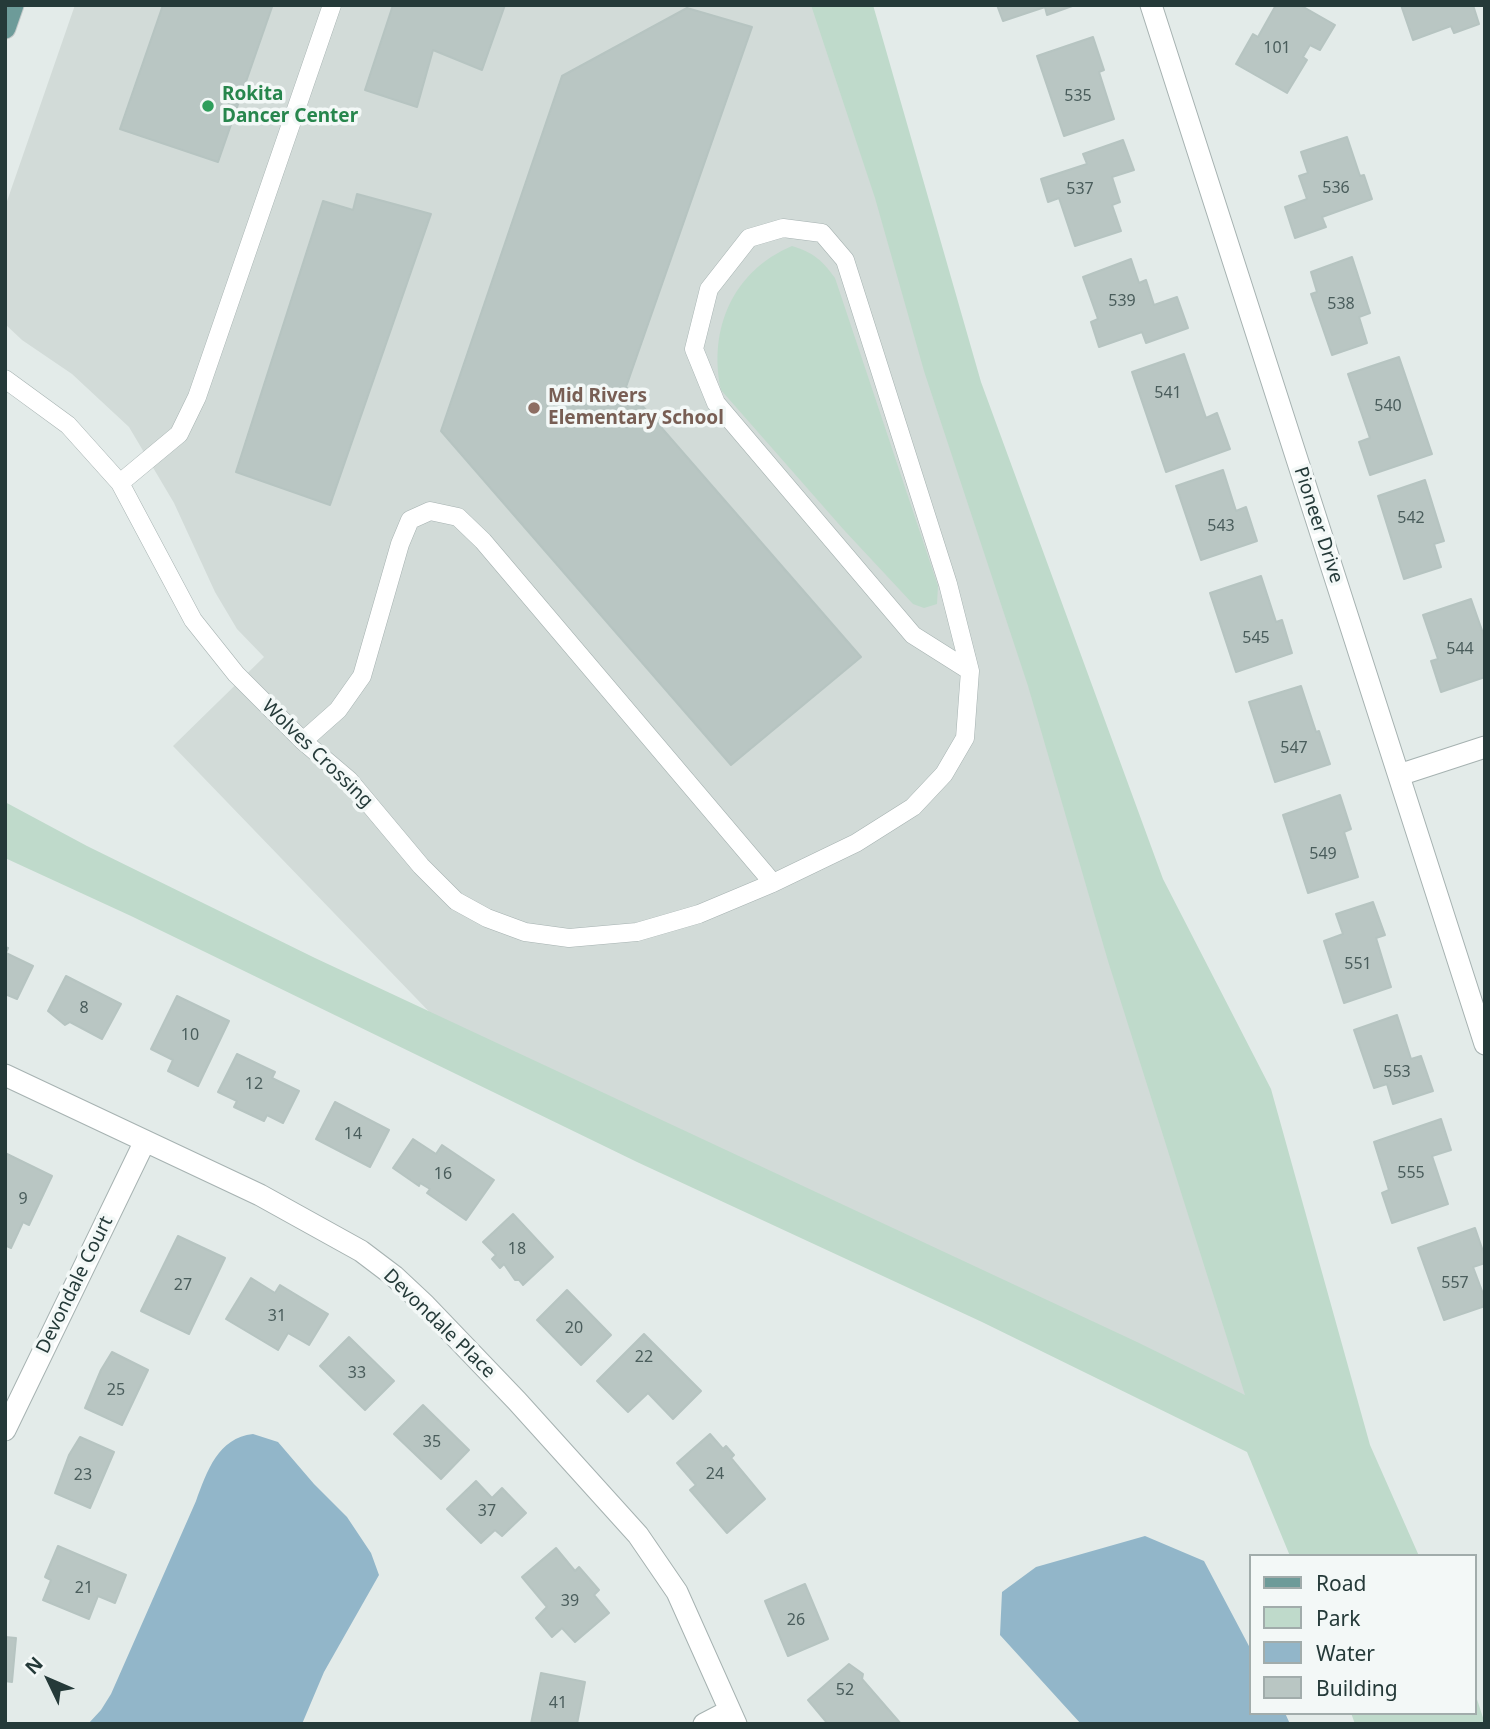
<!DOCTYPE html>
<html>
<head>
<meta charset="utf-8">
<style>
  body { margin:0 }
  #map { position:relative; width:1490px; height:1729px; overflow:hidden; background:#e3ebe9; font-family:"Noto Sans",sans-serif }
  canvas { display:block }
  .frame { position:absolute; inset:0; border:7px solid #253a39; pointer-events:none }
  .legend { position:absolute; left:1249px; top:1554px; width:228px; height:161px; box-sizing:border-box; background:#f3f8f7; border:2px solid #a1acab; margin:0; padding:9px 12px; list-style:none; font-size:21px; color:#253a39 }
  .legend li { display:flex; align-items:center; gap:14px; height:35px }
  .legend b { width:35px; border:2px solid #a1acab }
  .north { position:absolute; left:14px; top:1645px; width:70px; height:70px; -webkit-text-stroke:5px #f3f8f7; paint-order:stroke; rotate:314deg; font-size:19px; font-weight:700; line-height:28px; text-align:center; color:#253a39 }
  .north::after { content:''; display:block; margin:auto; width:24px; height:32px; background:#253a39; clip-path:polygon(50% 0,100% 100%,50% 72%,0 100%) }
</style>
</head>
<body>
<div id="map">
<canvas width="1490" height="1729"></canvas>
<div class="frame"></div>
<ul class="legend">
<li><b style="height:9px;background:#6d9b99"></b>Road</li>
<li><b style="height:19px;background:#bfdacb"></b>Park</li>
<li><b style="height:19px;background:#92b6c9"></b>Water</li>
<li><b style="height:19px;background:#b9c6c3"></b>Building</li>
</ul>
<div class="north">N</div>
</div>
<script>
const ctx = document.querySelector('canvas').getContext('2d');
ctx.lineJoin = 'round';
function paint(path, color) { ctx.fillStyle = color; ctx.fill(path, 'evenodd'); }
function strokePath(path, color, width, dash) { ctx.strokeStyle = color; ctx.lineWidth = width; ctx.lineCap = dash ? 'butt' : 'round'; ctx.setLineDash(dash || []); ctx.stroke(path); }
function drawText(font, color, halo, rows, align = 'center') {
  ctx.font = font + ' "Noto Sans",sans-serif'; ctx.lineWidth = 7; ctx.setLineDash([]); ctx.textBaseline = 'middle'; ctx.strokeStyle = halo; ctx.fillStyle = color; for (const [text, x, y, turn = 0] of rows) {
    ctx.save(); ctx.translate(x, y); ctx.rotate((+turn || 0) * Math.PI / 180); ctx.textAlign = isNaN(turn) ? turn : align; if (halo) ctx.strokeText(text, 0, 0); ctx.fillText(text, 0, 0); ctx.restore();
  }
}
const built = new Path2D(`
  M75,5H855L1313,1457L494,1079L173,746L264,657L237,629L215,592L174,503L129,427L72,374L22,340L5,324V207Z`);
const green = new Path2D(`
  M811,5H873L981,382L1163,879L1271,1089L1370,1445L1419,1556H1290L1247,1452L982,1322L637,1162L131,916L5,858V802L87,846L315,958L1137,1342L1245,1395L1108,961L1028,686L924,371L875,198Z
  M792,246C813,252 823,261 835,278L938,586L937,604L924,608L913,604L844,530L721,390C708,329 733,271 792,246Z
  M1474,1690L1485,1724H1355L1351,1713H1474Z`);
const water = new Path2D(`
  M253,1434L278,1442L314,1484L347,1517L371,1553L379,1575L324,1672L302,1724H88L101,1710L111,1694L196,1501C207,1471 218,1438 253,1434Z
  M1145,1536L1204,1561L1250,1648V1713H1285L1290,1724H1081L1000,1635L1002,1592L1036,1567Z`);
const building = new Path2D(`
  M163,5L272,7L218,162L120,129Z
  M393,5H505L482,70L433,50L417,107L365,90Z
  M997,5H1075L1047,15L1045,7L1003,21Z
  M1276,5H1300L1335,25L1320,50L1310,45L1303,57L1307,60L1287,93L1236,64L1253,34L1258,37Z
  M1401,5H1473L1479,24L1454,33L1451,26L1413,40Z
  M687,8L752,27L626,387L861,657L731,765L441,431L562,76Z
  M1093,37L1104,70L1099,72L1114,119L1064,136L1037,56Z
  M1347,137L1360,176L1364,175L1372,199L1322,217L1326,227L1295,238L1285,207L1307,199L1299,176L1308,173L1301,152Z
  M1123,140L1134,170L1112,177L1120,202L1112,205L1121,231L1075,246L1059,198L1048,202L1041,179L1087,164L1083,154Z
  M357,194L431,214L330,505L236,472L323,201L353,210Z
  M1352,257L1370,313L1359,317L1367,343L1332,355L1311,294L1317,292L1311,272Z
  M1131,259L1139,283L1146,280L1154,305L1177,297L1188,328L1146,343L1142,332L1099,347L1091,322L1098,319L1083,277Z
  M1184,354L1206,418L1217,413L1230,449L1166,472L1132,372Z
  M1399,357L1432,454L1370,475L1359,442L1370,438L1348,374Z
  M1223,470L1236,511L1246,507L1257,541L1201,560L1176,486Z
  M1425,480L1444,541L1434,544L1441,567L1404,579L1378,496Z
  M1261,576L1276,622L1282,620L1292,653L1236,672L1210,593Z
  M1471,599L1485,639V677L1441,692L1431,661L1438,659L1423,615Z
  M1301,686L1316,732L1319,731L1330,764L1275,782L1249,702Z
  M1340,795L1351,829L1344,832L1358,877L1308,893L1283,815Z
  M1373,902L1385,935L1376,938L1391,987L1344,1003L1324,941L1343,934L1336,914Z
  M5,947L8,948L6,953L33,966L17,999L5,994Z
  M66,976L121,1004L102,1039L70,1022L65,1025L48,1011Z
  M177,996L229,1021L198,1086L168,1071L173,1060L151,1049Z
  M1397,1015L1411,1059L1421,1056L1433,1091L1393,1104L1387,1084L1374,1088L1354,1030Z
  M237,1054L275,1072L272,1078L299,1091L283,1123L267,1115L264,1121L234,1107L237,1101L218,1092Z
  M335,1102L389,1130L370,1167L316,1139Z
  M1441,1119L1451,1150L1432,1156L1448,1204L1392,1223L1382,1193L1389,1190L1374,1142Z
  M413,1139L436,1154L442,1145L494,1180L466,1220L427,1193L430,1189L420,1183L419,1186L393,1168Z
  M5,1153L52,1176L29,1225L23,1222L11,1248L5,1245Z
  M513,1214L553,1257L523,1285L519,1280H515L504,1264L500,1268L492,1259L496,1255L483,1242Z
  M1475,1228L1485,1257V1263L1473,1267L1485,1299V1306L1444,1320L1418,1248Z
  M178,1236L225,1258L189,1334L141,1311Z
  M251,1278L275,1293L280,1285L328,1314L309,1345L288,1333L278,1350L226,1319Z
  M567,1290L611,1335L581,1365L537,1320Z
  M644,1334L701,1391L673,1419L648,1393L628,1412L597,1381Z
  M349,1337L394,1381L365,1410L320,1366Z
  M112,1352L148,1370L122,1425L85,1408L101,1370Z
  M423,1405L469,1450L441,1479L394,1434Z
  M710,1434L723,1449L726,1446L734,1455L731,1458L765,1499L727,1533L690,1490L696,1485L677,1463Z
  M80,1437L114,1452L90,1508L55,1493L69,1455Z
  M476,1481L492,1498L502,1488L526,1513L502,1536L495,1530L481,1543L447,1509Z
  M58,1546L126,1575L115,1603L98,1596L89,1619L43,1600L51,1580L45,1577Z
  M556,1548L575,1571L579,1567L599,1590L594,1595L609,1613L575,1642L562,1628L552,1637L536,1618L547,1607L522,1577Z
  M805,1584L828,1639L788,1656L765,1601Z
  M5,1637L16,1638L12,1682L5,1681Z
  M849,1664L863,1674L862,1679L901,1724H828L808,1700Z
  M541,1673L585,1682L577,1724H531Z`);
const service = new Path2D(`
  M5,379L68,425L120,483L193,620L236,674L303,741L349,780L421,866L456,901L487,918L525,932L569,938L637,932L699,914L773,883L856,843L913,807L944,774L965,738L970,671L948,584L845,260L822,233L783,228L749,238L709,289L694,349L716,403L913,635L970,671
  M120,483L179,434L197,397L332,5
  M303,741L338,710L362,676L400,544L410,520L430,511L458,517L483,541L773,883`);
const minor = new Path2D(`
  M1151,5L1485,1044
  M1399,775L1485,747
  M5,1075L260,1195L361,1251L394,1276L425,1305L517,1401L638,1535L677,1592L736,1724
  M5,1430L145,1141
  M704,1724L729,1711`);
const primary = new Path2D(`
  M5,28L13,5`);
const markers = [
  [208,106,7,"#2e9e5b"],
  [534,408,7,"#8d6e63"]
];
const numberNames = [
  ["101",1277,48],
  ["535",1078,96],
  ["536",1336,188],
  ["537",1080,189],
  ["539",1122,301],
  ["538",1341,304],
  ["541",1168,393],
  ["540",1388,406],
  ["542",1411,518],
  ["543",1221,526],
  ["545",1256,638],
  ["544",1460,649],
  ["547",1294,748],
  ["549",1323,854],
  ["551",1358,964],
  ["8",84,1008],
  ["10",190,1035],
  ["553",1397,1072],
  ["12",254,1084],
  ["14",353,1134],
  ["555",1411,1173],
  ["16",443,1174],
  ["9",23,1199],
  ["18",517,1249],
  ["557",1455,1283],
  ["27",183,1285],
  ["31",277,1316],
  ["20",574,1328],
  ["22",644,1357],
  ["33",357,1373],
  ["25",116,1390],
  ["35",432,1442],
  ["24",715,1474],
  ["23",83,1475],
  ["37",487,1511],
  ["21",84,1588],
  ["39",570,1601],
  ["26",796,1620],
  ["52",845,1690],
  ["41",558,1703]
];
const leisureNames = [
  ["Rokita",222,95],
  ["Dancer Center",222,117]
];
const educationNames = [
  ["Mid Rivers",548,397],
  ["Elementary School",548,419]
];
const streetNames = [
  ["Pioneer Drive",1318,525,72],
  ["Wolves Crossing",317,754,44],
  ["Devondale Court",75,1285,-64],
  ["Devondale Place",439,1324,44]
];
paint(built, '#d2dbd8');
paint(green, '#bfdacb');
paint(water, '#92b6c9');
paint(building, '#b9c6c3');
strokePath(building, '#b6c4c1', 2);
strokePath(service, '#a6b2b1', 19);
strokePath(minor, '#a6b2b1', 23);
strokePath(primary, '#c2c8c8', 23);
strokePath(service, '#fff', 18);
strokePath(minor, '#fff', 21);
strokePath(primary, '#6d9b99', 21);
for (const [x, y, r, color] of markers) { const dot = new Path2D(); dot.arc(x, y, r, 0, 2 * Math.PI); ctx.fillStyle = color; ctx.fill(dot); strokePath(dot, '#f3f8f7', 2.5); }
drawText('16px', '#4a5d5c', null, numberNames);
drawText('bold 19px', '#27864d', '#f3f8f7', leisureNames, 'left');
drawText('bold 19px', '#785e54', '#f3f8f7', educationNames, 'left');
drawText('19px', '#253a39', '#f3f8f7', streetNames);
</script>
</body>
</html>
